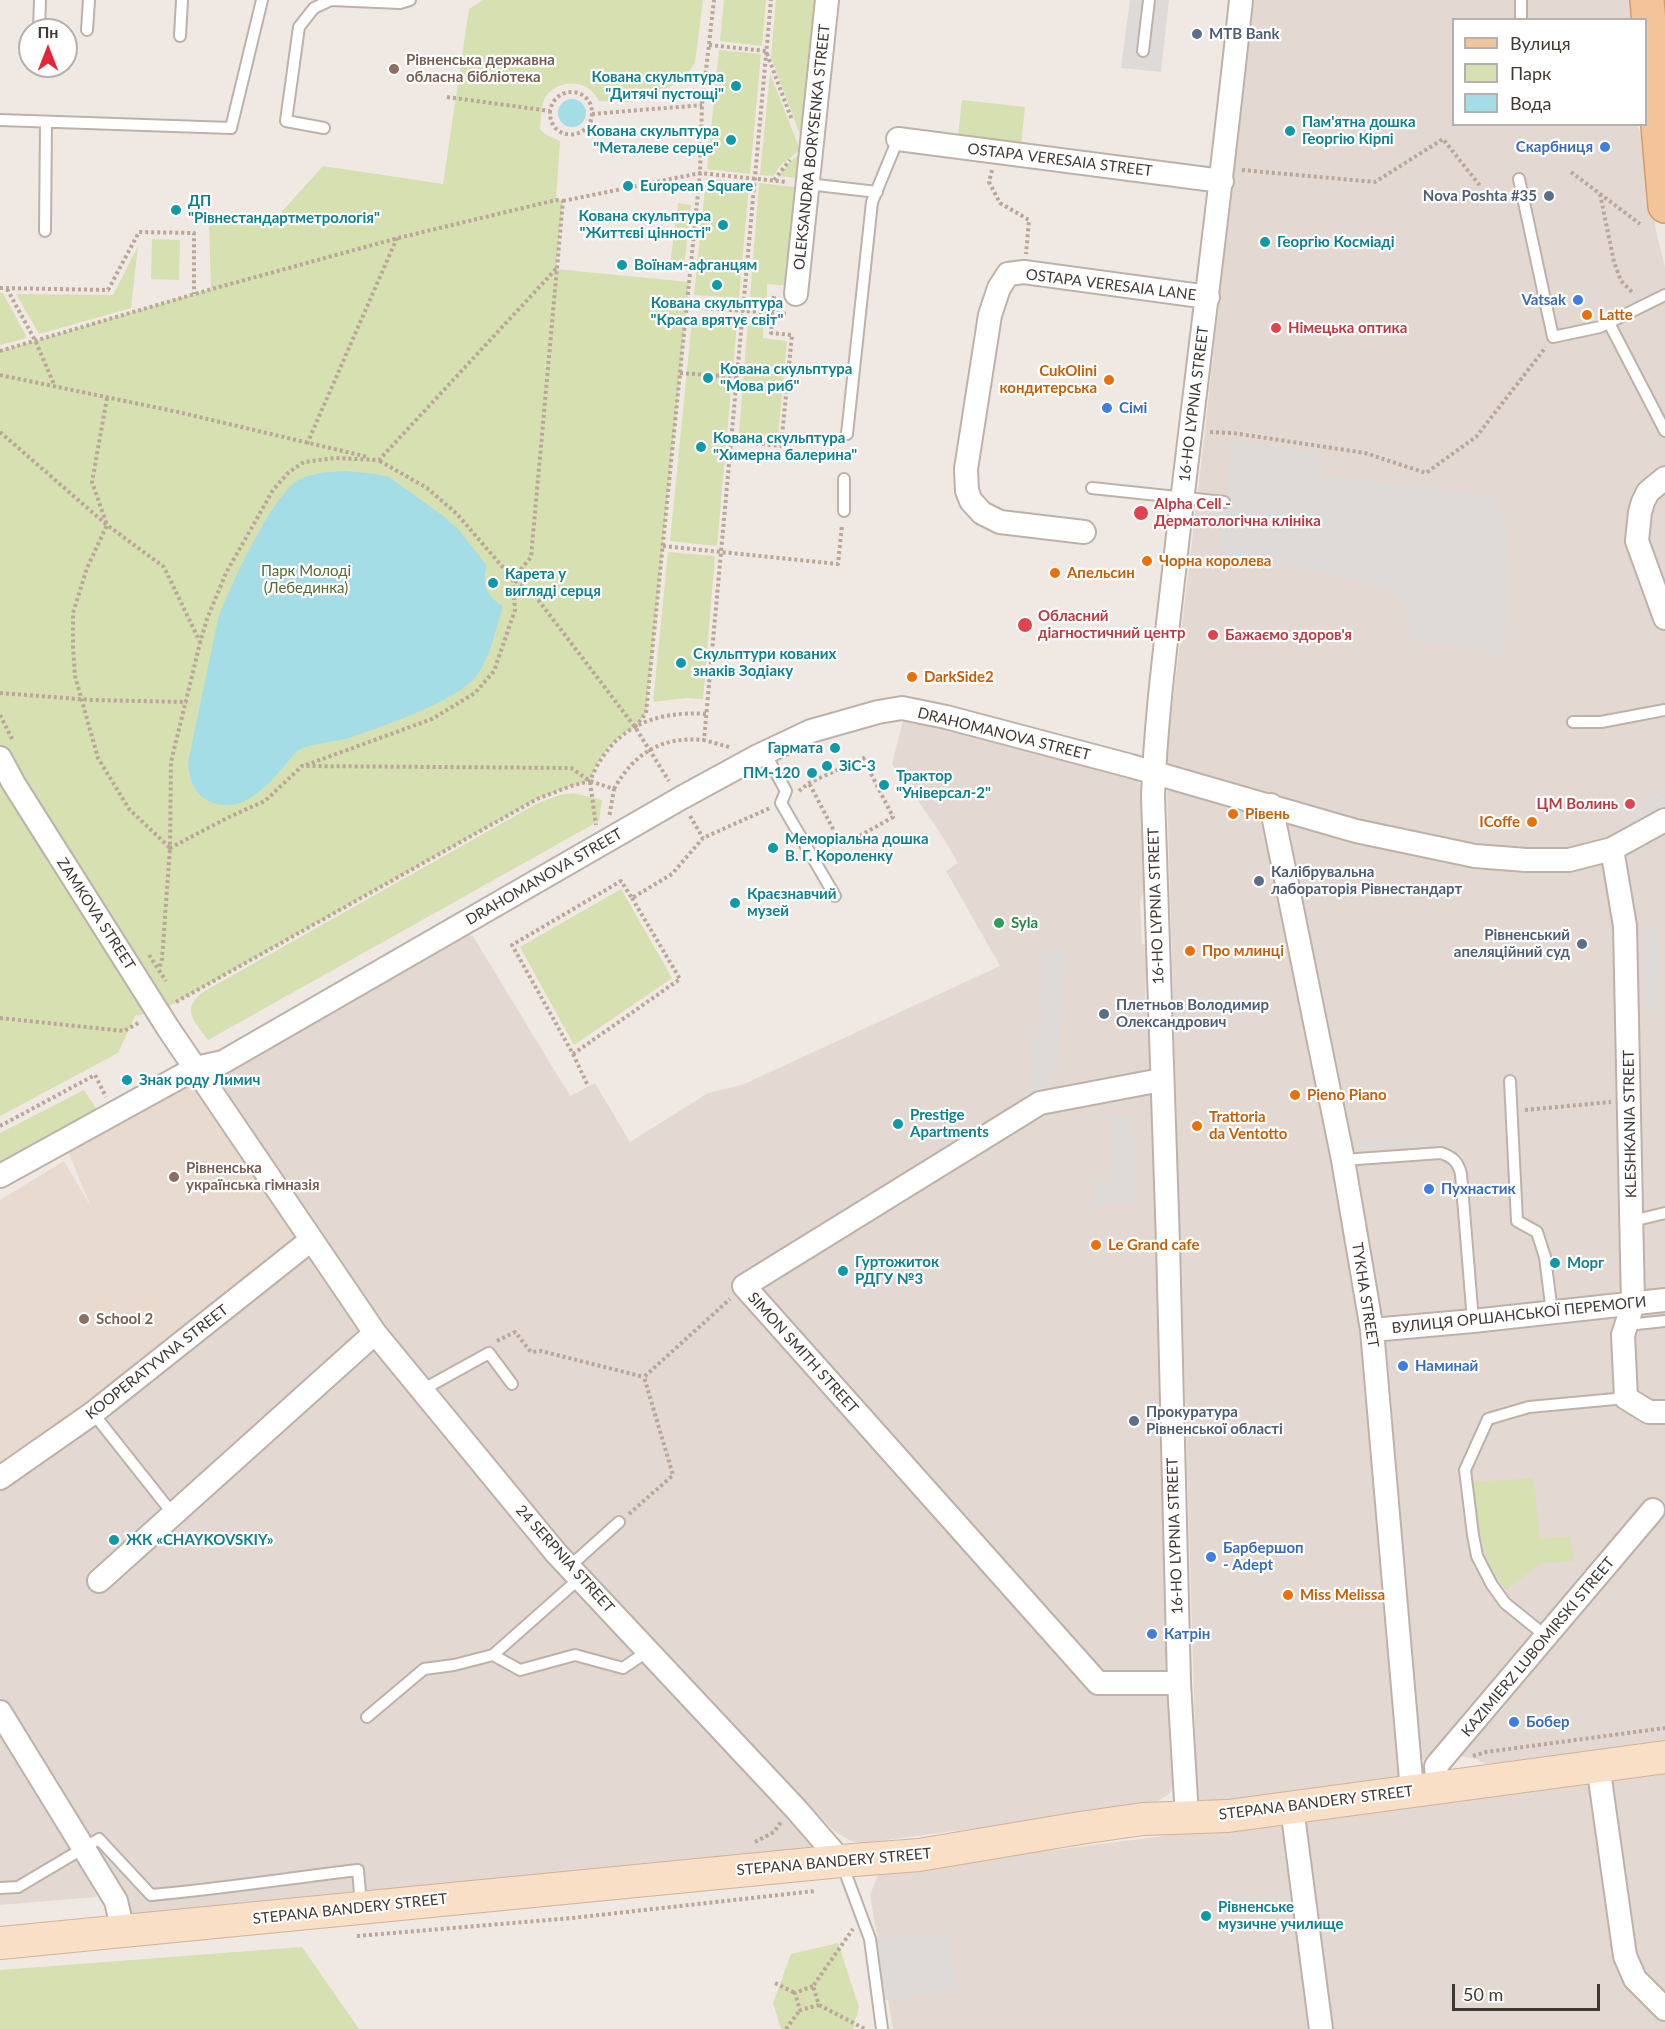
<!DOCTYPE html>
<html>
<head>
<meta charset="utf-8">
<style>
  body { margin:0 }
  #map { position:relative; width:1665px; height:2029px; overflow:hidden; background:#f0e9e3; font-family:Lato,sans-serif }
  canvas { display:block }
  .legend { position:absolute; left:1452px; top:18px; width:195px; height:108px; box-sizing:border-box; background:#fff; border:2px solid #b3b0ae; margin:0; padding:8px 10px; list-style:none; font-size:18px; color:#413934 }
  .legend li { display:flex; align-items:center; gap:12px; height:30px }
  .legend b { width:30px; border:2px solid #b3b0ae }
  .north { position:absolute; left:18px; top:18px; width:60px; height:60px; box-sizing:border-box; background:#fff; border:2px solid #b3b0ae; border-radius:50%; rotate:0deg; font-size:16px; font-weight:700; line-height:24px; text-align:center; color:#413934 }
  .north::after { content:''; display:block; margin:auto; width:21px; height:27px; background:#e3273a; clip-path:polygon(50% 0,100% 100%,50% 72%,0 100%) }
  .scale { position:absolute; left:1452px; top:1984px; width:148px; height:27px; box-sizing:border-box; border:3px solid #413934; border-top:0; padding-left:8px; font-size:18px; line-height:21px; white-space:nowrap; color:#413934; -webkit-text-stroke:4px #fff; paint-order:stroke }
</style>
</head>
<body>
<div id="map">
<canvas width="1665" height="2029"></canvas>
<ul class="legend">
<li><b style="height:8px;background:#f3c399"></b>Вулиця</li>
<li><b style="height:16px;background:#d7e0b0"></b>Парк</li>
<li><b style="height:16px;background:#a5dde7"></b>Вода</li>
</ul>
<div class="north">Пн</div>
<div class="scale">50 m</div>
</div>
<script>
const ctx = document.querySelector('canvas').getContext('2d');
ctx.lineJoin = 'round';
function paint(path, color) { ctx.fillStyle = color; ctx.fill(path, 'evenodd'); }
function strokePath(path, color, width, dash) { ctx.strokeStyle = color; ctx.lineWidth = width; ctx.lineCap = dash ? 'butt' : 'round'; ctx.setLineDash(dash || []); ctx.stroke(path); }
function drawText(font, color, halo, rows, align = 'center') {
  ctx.font = font + ' Lato,sans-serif'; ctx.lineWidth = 4.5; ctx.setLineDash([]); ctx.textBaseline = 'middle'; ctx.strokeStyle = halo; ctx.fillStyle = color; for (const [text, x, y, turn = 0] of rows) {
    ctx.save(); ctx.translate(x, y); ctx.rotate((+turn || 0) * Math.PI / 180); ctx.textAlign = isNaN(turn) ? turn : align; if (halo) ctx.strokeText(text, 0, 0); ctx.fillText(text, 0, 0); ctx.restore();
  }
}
const residential = new Path2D(`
  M1252,0H1631L1632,19L1454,20V124L1637,125L1646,149L1656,231L1665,267V791L1641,807L1640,823L1620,833L1588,845L1561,851L1491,850L1405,835L1174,767L1168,764L1166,759L1203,448Z
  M904,717L1130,775L1138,780L1142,788V833L1145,888L1140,902L1142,944L1148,946L1149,969L1146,972L1145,998L1150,999L1175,1757L1173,1782L1170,1793L1151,1806L861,1843L851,1841L835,1832L569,1559L381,1326L239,1113L219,1078L221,1073L465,933L473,936L570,1096L595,1083L630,1142L708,1093L742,1085L1000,966L946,871L958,863L937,828L892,764Z
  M1176,787L1296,826L1303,825L1493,867L1665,830V1742L1487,1764L1481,1762L1477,1759L1437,1752L1430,1755L1393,1780L1207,1806L1201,1803L1197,1797L1167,791Z
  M311,1240L375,1333L841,1861L123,1931L0,1712V1478Z
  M0,1726L74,1846L97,1897L0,1905Z
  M1665,1772V2029H893L870,1895L878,1875L889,1871Z`);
const education = new Path2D(`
  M196,1068L311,1240L184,1342L0,1467V1200L64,1161L91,1207L64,1142Z`);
const green = new Path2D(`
  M483,0H703L695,63L685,77L655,96L629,102L599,101C596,96 592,90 586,87C573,80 555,84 546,96C541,103 541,119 540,129L545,134L560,141L556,200L563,201L556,269L689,282L646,713L635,727L621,735L608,747L596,765L590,781L571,786L537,799L166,1008L158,1011L135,1016L118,1053L0,1116V351L211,289L209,224L275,219L323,166L443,184L469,9Z
  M724,0H766L762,46L720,41Z
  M776,0H823L805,148L771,57Z
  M719,50L761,54L750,174L707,169Z
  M770,73L800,150L781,165L773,176L760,175Z
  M962,100L1025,107L1021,144L958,136Z
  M801,154L805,179L778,176L793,159Z
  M706,178L749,183L739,298L694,295Z
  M759,183L803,188L791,286L767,284V299L750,297Z
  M678,203L691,205L684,267L670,265Z
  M152,239L180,240L179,280L151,279Z
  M138,246L131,308L39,334L16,294L113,295Z
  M0,293H3L27,338L0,345Z
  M692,320L737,323L717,546L670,541Z
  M748,321L763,322V338L787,341L778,437L739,433Z
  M668,552L715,556L703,699L686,698L653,702Z
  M574,793L602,800L599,821L208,1040C195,1022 180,1009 203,992L538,803L560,795Z
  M621,889L672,978L574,1045L520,947Z
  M84,1090L99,1113L0,1166V1133Z
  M1533,1478L1540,1538L1570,1537L1574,1561L1541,1563L1506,1590C1478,1552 1478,1527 1473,1482Z
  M838,1943L859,2007L853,2029H781L773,2003L791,1954Z
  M302,1947L359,2029H0V1970Z`);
const parking = new Path2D(`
  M1130,0H1169L1161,72L1121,68Z
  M1232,442L1320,453L1318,475L1496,497L1507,530L1504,657L1477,648L1411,641L1407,614L1402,603L1385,586L1218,551Z
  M1665,791V808L1640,823L1641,807Z
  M1658,926L1662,1009L1646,1010L1643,927Z
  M1054,947L1066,949L1057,1065L1042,1096L1028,1098L1033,1059L1029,1048L1043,1018L1037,997L1044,980L1039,954Z
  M1094,1115L1134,1117L1135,1203L1093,1206V1180H1113L1112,1120L1094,1119Z
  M1416,1138L1426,1145L1360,1149L1352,1142Z
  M950,1934L957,1990L878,2001L870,1939Z`);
const water = new Path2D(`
  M558 113a14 14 0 1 1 28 0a14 14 0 1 1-28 0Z
  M345,471L376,474L389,477L442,515L459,530L487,566C481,583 487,597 503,606C496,628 492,651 480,671C463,700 381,727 348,738C336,742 308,744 299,750C294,753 290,759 287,763C267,786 240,818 207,800C193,793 189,777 188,762L218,619C228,590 274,491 300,479C314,472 330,472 345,471Z`);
const path = new Path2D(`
  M709,45L766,51L792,120
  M447,97L550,111C555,84 592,87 592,113C592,141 549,143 550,111
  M592,114L702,105
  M992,170L989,182L1000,203L1029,220L1026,254
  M1242,170L1375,182L1443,139L1481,187
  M1571,172L1640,224
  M774,180L790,160
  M1600,194L1614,262L1621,281L1634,294
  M563,201L700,173L787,182
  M556,269L379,460L335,458L304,462L288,473L273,490L226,573L207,619L200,643L171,762L170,848L229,817L265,801L302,766L571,768L590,781L614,789L609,818
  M0,288L108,290L139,232L194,233V294
  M7,289L36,342L55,387
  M687,307L788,314
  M0,351L212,289L398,238L556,200L563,201L531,557L513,579L536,597L635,727L669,781
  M680,373L737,377
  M0,375L178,412L368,457
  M107,398L92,482L107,525L87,568L73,613V647L75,676L98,758L129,809L170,848L162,959L159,969
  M0,432L107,525L164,567L200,642
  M1210,432L1233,433L1365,453L1426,473L1476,437L1546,347
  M732,441L781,446L792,335L771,333L774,294
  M307,444L397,238
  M663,546L838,564L842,525
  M0,693L92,700L187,702
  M0,715L13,741
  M635,727L646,713L700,173L702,105L714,0
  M729,747L704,740L771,0
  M306,765L432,719L475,693L494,671L515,610L513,579L457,514L427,488L378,460
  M590,782L596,825
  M614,789C634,753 662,736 704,740
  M799,791L809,783L863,758L893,817L842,846L809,783
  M690,816L703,838
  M632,898L680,979L573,1054L512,945L621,881L632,898L672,874L703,838L770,808
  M149,955L166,981
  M176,1002L537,799L571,786L590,781C611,729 652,710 707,714
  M0,1018L124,1031L140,1022
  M573,1054L588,1086
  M1525,1110L1611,1102
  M0,1126L95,1075L106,1097
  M497,1341L515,1332L531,1352L541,1351L644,1377
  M629,1514L673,1475L644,1377L730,1299
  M1473,1756L1486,1752L1665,1728
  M755,1842L774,1832L781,1822
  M357,1936L572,1918L815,1891
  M775,1983L795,1993
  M813,1986L795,1993L800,2010L819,2005L813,1986L853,1929
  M819,2005L865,2029
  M786,2029L800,2010`);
const lane = new Path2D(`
  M1521,0V20
  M39,30L40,0
  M87,30L89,0
  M180,36L182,0
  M1143,51L1149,0
  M0,120L231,128L262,0
  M324,128L286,121L299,27L314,8L331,0L400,3L410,0
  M1519,179L1553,337L1600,327L1665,295
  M808,184L877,192
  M45,231L46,122
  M1609,323L1665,431
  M847,434L872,202L898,139
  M1092,488L1224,502
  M844,511V479
  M1573,722H1601L1665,710
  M765,753L786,791L781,803L835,896
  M1510,1081L1517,1221L1537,1232L1545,1257L1552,1313
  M1343,1160L1441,1153C1453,1157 1458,1162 1461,1174L1473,1321
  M1632,1221L1665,1213
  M1627,1325L1665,1321
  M422,1390L489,1353L512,1384
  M93,1413L173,1514
  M569,1567L619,1522
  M1547,1637L1505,1603L1492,1585L1477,1556L1473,1535L1465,1470L1488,1419L1529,1407L1626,1398
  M493,1655L520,1670L575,1655L623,1668L648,1651
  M367,1717L424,1669L454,1665L493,1655L580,1578
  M842,1864L870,1939L882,2029
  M0,1888L18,1887L99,1839L151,1895C220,1889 289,1878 358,1870L361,1904`);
const street = new Path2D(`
  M898,139L1222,181
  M796,294L827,0
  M1665,478L1648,492L1643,502L1640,512L1637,541L1665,618
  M1084,532L1000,522L982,513L971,501L967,491L966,469L990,315L999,288L1008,274L1024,272L1208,297
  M0,758L14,784L168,1028L375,1333L556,1553L796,1809L841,1861
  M1271,805L1343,1160L1372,1330L1412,1791
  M1612,849L1625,926L1633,1304L1623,1335L1626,1398L1649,1412H1665
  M1161,1080L1040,1103L744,1286L1098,1683H1179
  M0,1176L196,1068L223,1062L681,798L758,756L811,731L878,712L902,708L946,717L1131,766L1356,831L1475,856L1526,860H1569L1612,849L1665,820
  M1372,1330L1473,1321L1665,1300
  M0,1478L93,1413L311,1240
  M99,1581L375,1333
  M0,1712L116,1901L123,1931
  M1598,1765L1625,1956L1635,1979L1665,2009
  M1438,1787L1436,1766L1653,1510
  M1292,1808L1321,2029
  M1187,1817L1179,1683L1168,1243L1153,796C1156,712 1168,628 1177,544C1198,362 1222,182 1241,0`);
const secondary = new Path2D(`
  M0,1943L841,1861L919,1855L1080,1828L1143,1819L1228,1816L1665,1757`);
const primary = new Path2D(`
  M1647,0L1665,206`);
const markers = [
  [1197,34,6,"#5c6f8a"],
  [394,69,6,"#8d6e63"],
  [736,86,6,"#0f9aa8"],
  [1290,131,6,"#0f9aa8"],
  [731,140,6,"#0f9aa8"],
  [1605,147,6,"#3f7fe0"],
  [628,186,6,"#0f9aa8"],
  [1549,196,6,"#5c6f8a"],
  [176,210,6,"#0f9aa8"],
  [723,225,6,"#0f9aa8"],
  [1265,242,6,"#0f9aa8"],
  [622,265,6,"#0f9aa8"],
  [717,285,6,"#0f9aa8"],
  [1578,300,6,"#3f7fe0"],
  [1587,315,6,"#e8710a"],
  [1276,328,6,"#e0444e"],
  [708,378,6,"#0f9aa8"],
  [1109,380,6,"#e8710a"],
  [1107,408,6,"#3f7fe0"],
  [701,447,6,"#0f9aa8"],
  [1141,513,8,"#e0444e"],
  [1147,561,6,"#e8710a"],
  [1055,573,6,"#e8710a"],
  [493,583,6,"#0f9aa8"],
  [1025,625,8,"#e0444e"],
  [1213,635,6,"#e0444e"],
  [681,663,6,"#0f9aa8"],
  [912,677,6,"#e8710a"],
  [835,748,6,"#0f9aa8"],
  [827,766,6,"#0f9aa8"],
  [812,773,6,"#0f9aa8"],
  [884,785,6,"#0f9aa8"],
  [1630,804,6,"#e0444e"],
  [1233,814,6,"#e8710a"],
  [1532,822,6,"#e8710a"],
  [773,848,6,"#0f9aa8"],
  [1259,881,6,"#5c6f8a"],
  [735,903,6,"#0f9aa8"],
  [999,923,6,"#2e9e5b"],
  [1582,944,6,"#5c6f8a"],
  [1190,951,6,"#e8710a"],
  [1104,1014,6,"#5c6f8a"],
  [127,1080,6,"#0f9aa8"],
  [1295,1095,6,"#e8710a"],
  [898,1124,6,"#0f9aa8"],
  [1197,1126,6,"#e8710a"],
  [174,1177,6,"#8d6e63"],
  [1429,1189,6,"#3f7fe0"],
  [1096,1245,6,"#e8710a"],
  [1555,1263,6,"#0f9aa8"],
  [843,1271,6,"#0f9aa8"],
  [84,1319,6,"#8d6e63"],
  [1403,1366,6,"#3f7fe0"],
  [1134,1421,6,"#5c6f8a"],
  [114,1540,6,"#0f9aa8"],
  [1211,1557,6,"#3f7fe0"],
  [1288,1595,6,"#e8710a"],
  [1152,1634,6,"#3f7fe0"],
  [1514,1722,6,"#3f7fe0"],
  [1206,1916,6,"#0f9aa8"]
];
const serviceNames = [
  ["MTB Bank",1209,34],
  ["Nova Poshta #35",1537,196,"right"],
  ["Калібрувальна",1271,872],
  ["лабораторія Рівнестандарт",1271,889],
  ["Рівненський",1570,935,"right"],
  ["апеляційний суд",1570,952,"right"],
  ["Плетньов Володимир",1116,1005],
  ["Олександрович",1116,1022],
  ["Прокуратура",1146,1412],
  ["Рівненської області",1146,1429]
];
const educationNames = [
  ["Рівненська державна",406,60],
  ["обласна бібліотека",406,77],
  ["Рівненська",186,1168],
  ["українська гімназія",186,1185],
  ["School 2",96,1319]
];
const cultureNames = [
  ["Кована скульптура",724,77,"right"],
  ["\"Дитячі пустощі\"",724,94,"right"],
  ["Пам'ятна дошка",1302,122],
  ["Георгію Кірпі",1302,139],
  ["Кована скульптура",719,131,"right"],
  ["\"Металеве серце\"",719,148,"right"],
  ["European Square",640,186],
  ["ДП",188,201],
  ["\"Рівнестандартметрологія\"",188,218],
  ["Кована скульптура",711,216,"right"],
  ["\"Життєві цінності\"",711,233,"right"],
  ["Георгію Косміаді",1277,242],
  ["Воїнам-афганцям",634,265],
  ["Кована скульптура",717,303,"center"],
  ["\"Краса врятує світ\"",717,320,"center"],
  ["Кована скульптура",720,369],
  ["\"Мова риб\"",720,386],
  ["Кована скульптура",713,438],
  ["\"Химерна балерина\"",713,455],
  ["Карета у",505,574],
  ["вигляді серця",505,591],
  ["Скульптури кованих",693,654],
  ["знаків Зодіаку",693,671],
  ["Гармата",823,748,"right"],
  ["ЗіС-3",839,766],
  ["ПМ-120",800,773,"right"],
  ["Трактор",896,776],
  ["\"Універсал-2\"",896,793],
  ["Меморіальна дошка",785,839],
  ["В. Г. Короленку",785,856],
  ["Краєзнавчий",747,894],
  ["музей",747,911],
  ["Знак роду Лимич",139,1080],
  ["Prestige",910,1115],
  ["Apartments",910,1132],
  ["Гуртожиток",855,1262],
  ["РДГУ №3",855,1279],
  ["Морг",1567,1263],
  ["ЖК «CHAYKOVSKIY»",126,1540],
  ["Рівненське",1218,1907],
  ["музичне училище",1218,1924]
];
const streetNames = [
  ["OLEKSANDRA BORYSENKA STREET",812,147,-84],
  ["OSTAPA VERESAIA STREET",1060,160,7],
  ["OSTAPA VERESAIA LANE",1111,285,7],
  ["16-HO LYPNIA STREET",1194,404,-83],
  ["DRAHOMANOVA STREET",1004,734,14],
  ["DRAHOMANOVA STREET",544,877,-30],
  ["16-HO LYPNIA STREET",1156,906,-92],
  ["ZAMKOVA STREET",96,914,57],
  ["KLESHKANIA STREET",1630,1124,-91],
  ["TYKHA STREET",1365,1295,81],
  ["ВУЛИЦЯ ОРШАНСЬКОЇ ПЕРЕМОГИ",1519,1315,-6],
  ["SIMON SMITH STREET",803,1353,48],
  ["KOOPERATYVNA STREET",157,1362,-38],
  ["16-HO LYPNIA STREET",1175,1536,-92],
  ["24 SERPNIA STREET",565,1559,48],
  ["KAZIMIERZ LUBOMIRSKI STREET",1538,1647,-50],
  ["STEPANA BANDERY STREET",1316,1803,-7],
  ["STEPANA BANDERY STREET",834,1862,-5],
  ["STEPANA BANDERY STREET",350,1909,-6]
];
const shopNames = [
  ["Скарбниця",1593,147,"right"],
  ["Vatsak",1566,300,"right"],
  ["Сімі",1119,408],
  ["Пухнастик",1441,1189],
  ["Наминай",1415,1366],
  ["Барбершоп",1223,1548],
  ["- Adept",1223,1565],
  ["Катрін",1164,1634],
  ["Бобер",1526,1722]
];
const foodNames = [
  ["Latte",1599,315],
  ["CukOlini",1097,371,"right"],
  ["кондитерська",1097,388,"right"],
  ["Чорна королева",1159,561],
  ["Апельсин",1067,573],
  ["DarkSide2",924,677],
  ["Рівень",1245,814],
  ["ICoffe",1520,822,"right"],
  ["Про млинці",1202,951],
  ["Pieno Piano",1307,1095],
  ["Trattoria",1209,1117],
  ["da Ventotto",1209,1134],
  ["Le Grand cafe",1108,1245],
  ["Miss Melissa",1300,1595]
];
const healthNames = [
  ["Німецька оптика",1288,328],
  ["Alpha Cell -",1154,504],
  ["Дерматологічна клініка",1154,521],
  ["Обласний",1038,616],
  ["діагностичний центр",1038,633],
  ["Бажаємо здоров'я",1225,635],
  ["ЦМ Волинь",1618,804,"right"]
];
const parkNames = [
  ["Парк Молоді",306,571],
  ["(Лебединка)",306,588]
];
const leisureNames = [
  ["Syla",1011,923]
];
paint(residential, '#e3d9d2');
paint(education, '#e8dace');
paint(green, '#d7e0b0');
paint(parking, '#dedad8');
paint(water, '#a5dde7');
strokePath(lane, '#bdb2aa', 14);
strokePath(street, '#bdb2aa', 26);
strokePath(secondary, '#ceb39a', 34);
strokePath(primary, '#d69b6b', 36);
strokePath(path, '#baa79a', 4, [3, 3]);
strokePath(lane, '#fff', 10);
strokePath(street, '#fff', 22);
strokePath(secondary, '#f8dfc5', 32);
strokePath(primary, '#f3c399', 33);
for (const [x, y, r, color] of markers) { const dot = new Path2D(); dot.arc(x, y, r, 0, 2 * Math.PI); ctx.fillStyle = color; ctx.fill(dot); strokePath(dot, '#fff', 2); }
drawText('bold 15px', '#4e5e75', '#fff', serviceNames, 'left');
drawText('bold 15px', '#785e54', '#fff', educationNames, 'left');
drawText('bold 15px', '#0d838f', '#fff', cultureNames, 'left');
drawText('15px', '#413934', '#fff', streetNames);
drawText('bold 15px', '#366cbe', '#fff', shopNames, 'left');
drawText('bold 15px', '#c56008', '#fff', foodNames, 'left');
drawText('bold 15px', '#be3a42', '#fff', healthNames, 'left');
drawText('15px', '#556c2e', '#fff', parkNames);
drawText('bold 15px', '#27864d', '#fff', leisureNames, 'left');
</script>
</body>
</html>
